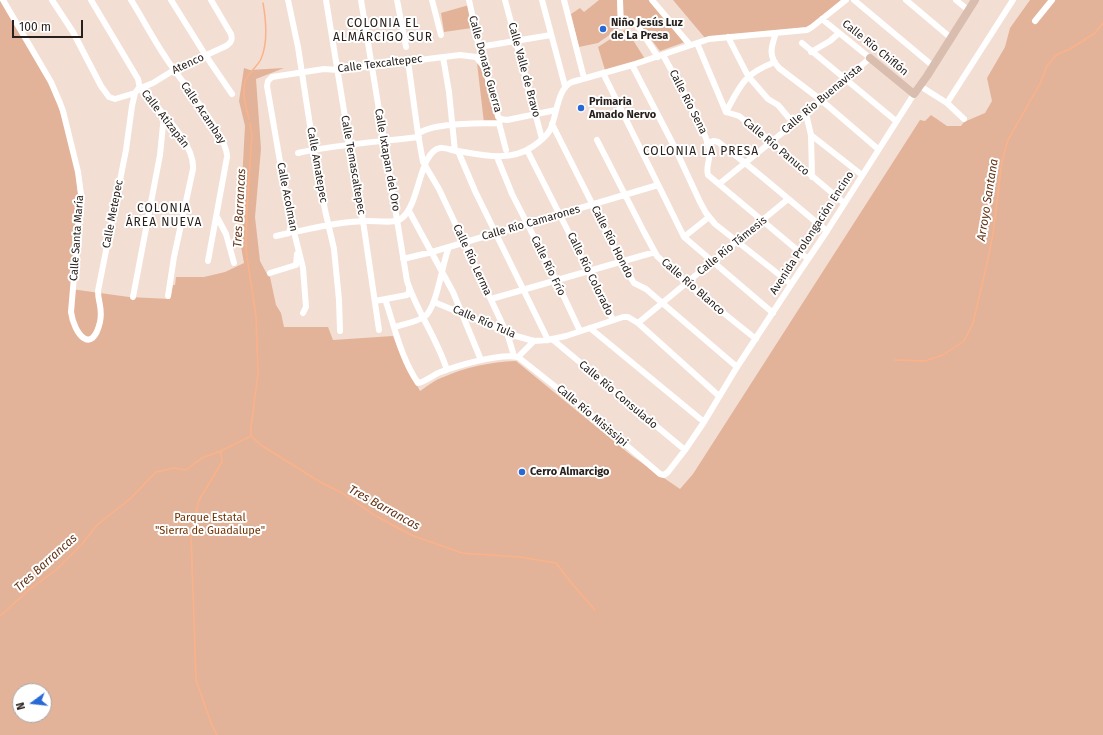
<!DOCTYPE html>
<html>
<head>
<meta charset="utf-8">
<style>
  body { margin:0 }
  #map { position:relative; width:1103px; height:735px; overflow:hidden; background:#f3ded3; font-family:"Fira Sans",sans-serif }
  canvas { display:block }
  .north { position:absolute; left:12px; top:683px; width:40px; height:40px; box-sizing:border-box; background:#fff; border:1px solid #a9a6a4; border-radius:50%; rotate:255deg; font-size:11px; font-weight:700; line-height:16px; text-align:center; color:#28201c }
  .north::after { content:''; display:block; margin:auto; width:14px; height:18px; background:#2869d5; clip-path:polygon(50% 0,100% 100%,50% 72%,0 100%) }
  .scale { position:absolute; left:12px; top:20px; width:71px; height:18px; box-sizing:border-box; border:2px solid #28201c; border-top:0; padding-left:5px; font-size:12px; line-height:14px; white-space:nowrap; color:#28201c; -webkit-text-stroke:3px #fff; paint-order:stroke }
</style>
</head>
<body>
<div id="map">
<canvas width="1103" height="735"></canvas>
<div class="north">N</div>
<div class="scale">100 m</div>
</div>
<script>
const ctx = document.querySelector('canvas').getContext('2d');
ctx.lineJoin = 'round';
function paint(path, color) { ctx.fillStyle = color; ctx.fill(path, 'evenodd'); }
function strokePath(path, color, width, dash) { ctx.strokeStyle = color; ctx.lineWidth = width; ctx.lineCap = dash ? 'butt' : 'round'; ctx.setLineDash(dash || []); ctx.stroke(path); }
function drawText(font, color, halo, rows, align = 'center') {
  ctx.font = font + ' "Fira Sans",sans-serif'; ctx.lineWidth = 4; ctx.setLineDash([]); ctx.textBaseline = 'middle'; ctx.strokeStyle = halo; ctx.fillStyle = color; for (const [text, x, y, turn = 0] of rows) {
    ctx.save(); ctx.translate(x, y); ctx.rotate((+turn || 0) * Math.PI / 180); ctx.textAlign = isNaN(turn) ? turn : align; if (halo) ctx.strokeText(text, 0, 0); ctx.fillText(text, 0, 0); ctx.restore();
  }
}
const green = new Path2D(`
  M0,0H3L42,68L58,104L75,166L78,194L71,289L129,297L170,299L173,285H175L176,277H204L225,272L244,263L239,236L245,126L239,101L244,68L250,70L284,68L256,79L261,149L255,217L260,261L268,276L270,277L276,305L281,313L284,327H328L333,340L393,336L398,349L420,391C426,387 433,381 441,378C466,367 490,362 516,361L632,456L680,489L693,474L920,120L925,121L931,115L947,126H961L964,122L985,113L992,101L987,78L1005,47L1010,28L1030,0H1103V735H0ZM20,691H44V715H20Z
  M599,0H617L618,29L598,43L579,47L571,14L580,8L584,12Z
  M622,0H650L685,42L660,51L637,21L623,25Z
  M673,0H841L809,27L705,38Z
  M469,5L472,28L444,32L441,13Z
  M626,29L645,59L605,70L598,47Z
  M477,63L487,76L501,124L484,123Z`);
const stream = new Path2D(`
  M249,119C246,107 242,95 245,82C247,74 257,67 261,59C268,43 266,20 263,3
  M250,124L252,135L247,210L246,251L256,316L258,373L251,427V436L261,445L320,482L342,493L376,516L411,535L462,553L519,557L556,563L573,585L595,610
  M895,360L925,361L943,355L964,341L973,323L988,259L993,234L1002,161L1008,140L1041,82L1047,66L1056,55L1070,49L1095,33L1103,23
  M0,616L30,589L56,570L82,544L97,525L131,498L156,472L174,468L186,470L202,458L221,451L251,436
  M217,735L211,723L196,680L191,535L199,500L222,462L221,451`);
const minor = new Path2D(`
  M3,0L51,82L60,103L63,111L78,172L81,194L71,312C74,334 92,356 100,322C103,308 98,303 98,291L126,150L132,106L135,93L138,89L153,83L174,70L226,46C231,43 233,40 231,34L211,0
  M52,0L73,32L101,86L109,97L115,99L135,93
  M91,0L138,79C139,82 139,86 140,89C143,93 148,96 151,100C166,117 195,146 193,169L174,257L168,296
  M131,0C143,19 153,39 166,58C179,79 228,136 227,157L208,261
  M171,0L206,56L232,94
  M288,0L298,47L313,145L325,210L334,249L339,300L340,331
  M326,0L346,123L348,141L363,221L379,330
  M361,0L407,281C417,312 437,338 447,370
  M397,0L406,47
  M432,0L441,35
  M469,0L479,47L497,112L498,117L501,119
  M505,0L542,139
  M542,0L565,86
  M564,0L584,78
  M620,0L621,26L636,23L658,57
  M652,0L690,45
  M854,0L933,66
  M906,0L951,38
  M956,0L968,10
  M1035,21L1052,0
  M776,33C771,47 768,56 779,68L821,100L878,149
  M728,37L748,76L768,99L778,105L789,118L797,121
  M697,43L726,112L739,116L772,142L844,203
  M802,43L896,121
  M479,47L551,35
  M811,52L830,41L839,33
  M663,55C679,85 699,115 709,147C712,157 705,166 708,175L808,259
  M443,57L449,92L455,151
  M408,61L418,134L423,162L439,189L508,336L514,356
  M632,65L674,146L700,202L706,213L715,224L791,284
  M603,73L684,237L773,313
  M920,86L947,103L964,119
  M947,103L1013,0
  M726,112C741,84 744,74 775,62
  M806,114L811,135L812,177
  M501,119L507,120L556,110
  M500,121L499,123L506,150
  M552,124L623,265L634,283L646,289L737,367
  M418,134C432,122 479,124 499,123
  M811,135L862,175
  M597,140L644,232L657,256L686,283L756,339
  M707,143L714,141L718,142C756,170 791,202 827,231
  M527,150L613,320
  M458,151L475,191L548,340
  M298,153C338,144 378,142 419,137
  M497,157L512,194L556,280L580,331
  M719,184L797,121L870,58L822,19
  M409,211L453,292L481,360
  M217,217L226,234L234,263
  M294,232C319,227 344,221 369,221C379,221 395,224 402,218C420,204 419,152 440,148C445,147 453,151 458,151C482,155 510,162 532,147C538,143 546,137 550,130C557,116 557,88 572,82L632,65L709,39L807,30L812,27L846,0
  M276,236L289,233L291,225
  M684,237L709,217
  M403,259L432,252L658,185
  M270,273L296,265L297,254
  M133,297L160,155L164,115
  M385,299C395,328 401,358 418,383C425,382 432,376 438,373C456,366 499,353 518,357L590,414L660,474L664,475L668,472L685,450L704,422L737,367L796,277L827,231L914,94
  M491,299L655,252
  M375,301L407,295L409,292V287
  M434,302L516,336L534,341L548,340L566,336L623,317H628L638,323L719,396
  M303,313L306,307L303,268L288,208L267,86L268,81L272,77L324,69L338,70L460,55L476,57L482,64L486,72
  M638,323L788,199
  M395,327C404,324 416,322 424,317C437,309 442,263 449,247
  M590,328L704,422
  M552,339L685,450
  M518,357L534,341`);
const major = new Path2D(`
  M870,58L914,94L927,76L975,0`);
const markers = [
  [603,29,4,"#2869d5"],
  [581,108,4,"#2869d5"],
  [522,472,4,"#2869d5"]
];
const poiNames = [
  ["Niño Jesús Luz",611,23],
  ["de La Presa",611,36],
  ["Primaria",589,102],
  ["Amado Nervo",589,115],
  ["Cerro Almarcigo",530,472]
];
const streetNames = [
  ["Calle Río Chiflón",875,48,39],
  ["Atenco",188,64,-25],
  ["Calle Texcaltepec",380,64,-7],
  ["Calle Donato Guerra",485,64,75],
  ["Calle Valle de Bravo",524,70,75],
  ["Calle Río Buenavista",822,99,-40],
  ["Calle Río Sena",688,102,63],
  ["Calle Acambay",203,113,56],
  ["Calle Atizapán",165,119,52],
  ["Calle Río Panuco",776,147,40],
  ["Calle Ixtapan del Oro",387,160,80],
  ["Calle Amatepec",317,165,80],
  ["Calle Temascaltepec",353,165,80],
  ["Calle Acolman",287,197,79],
  ["Calle Metepec",113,214,-79],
  ["Calle Río Camarones",531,223,-16],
  ["Avenida Prolongación Encino",812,233,-57],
  ["Calle Santa María",77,238,-86],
  ["Calle Río Hondo",612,242,63],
  ["Calle Río Támesis",732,246,-39],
  ["Calle Río Lerma",472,260,65],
  ["Calle Río Frío",548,266,64],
  ["Calle Río Colorado",590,274,64],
  ["Calle Río Blanco",693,287,41],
  ["Calle Río Tula",484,322,23],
  ["Calle Río Consulado",618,395,40],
  ["Calle Río Misissipi",592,416,40]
];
const parkNames = [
  ["Parque Estatal",210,518],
  ["\"Sierra de Guadalupe\"",210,531]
];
const neighbourhoodNames = [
  ["COLONIA EL",383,24],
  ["ALMÁRCIGO SUR",383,38],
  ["COLONIA LA PRESA",701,152],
  ["COLONIA",164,209],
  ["ÁREA NUEVA",164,223]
];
const waterNames = [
  ["Arroyo Santana",988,200,-81],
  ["Tres Barrancas",240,208,-87],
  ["Tres Barrancas",384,508,29],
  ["Tres Barrancas",46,563,-42]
];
paint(green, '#e2b399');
strokePath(stream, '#fcb289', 1.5);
strokePath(minor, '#fff', 6);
strokePath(major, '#d9bdae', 8);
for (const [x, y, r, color] of markers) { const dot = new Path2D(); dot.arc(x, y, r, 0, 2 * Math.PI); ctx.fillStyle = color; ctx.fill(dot); strokePath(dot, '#fff', 1.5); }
drawText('bold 11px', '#28201c', '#fff', poiNames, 'left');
drawText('11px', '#28201c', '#fff', streetNames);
drawText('11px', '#703100', '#fff', parkNames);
ctx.letterSpacing = '1px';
drawText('12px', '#28201c', '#fff', neighbourhoodNames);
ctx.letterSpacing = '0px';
drawText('italic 12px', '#633417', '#fff', waterNames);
</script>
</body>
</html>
